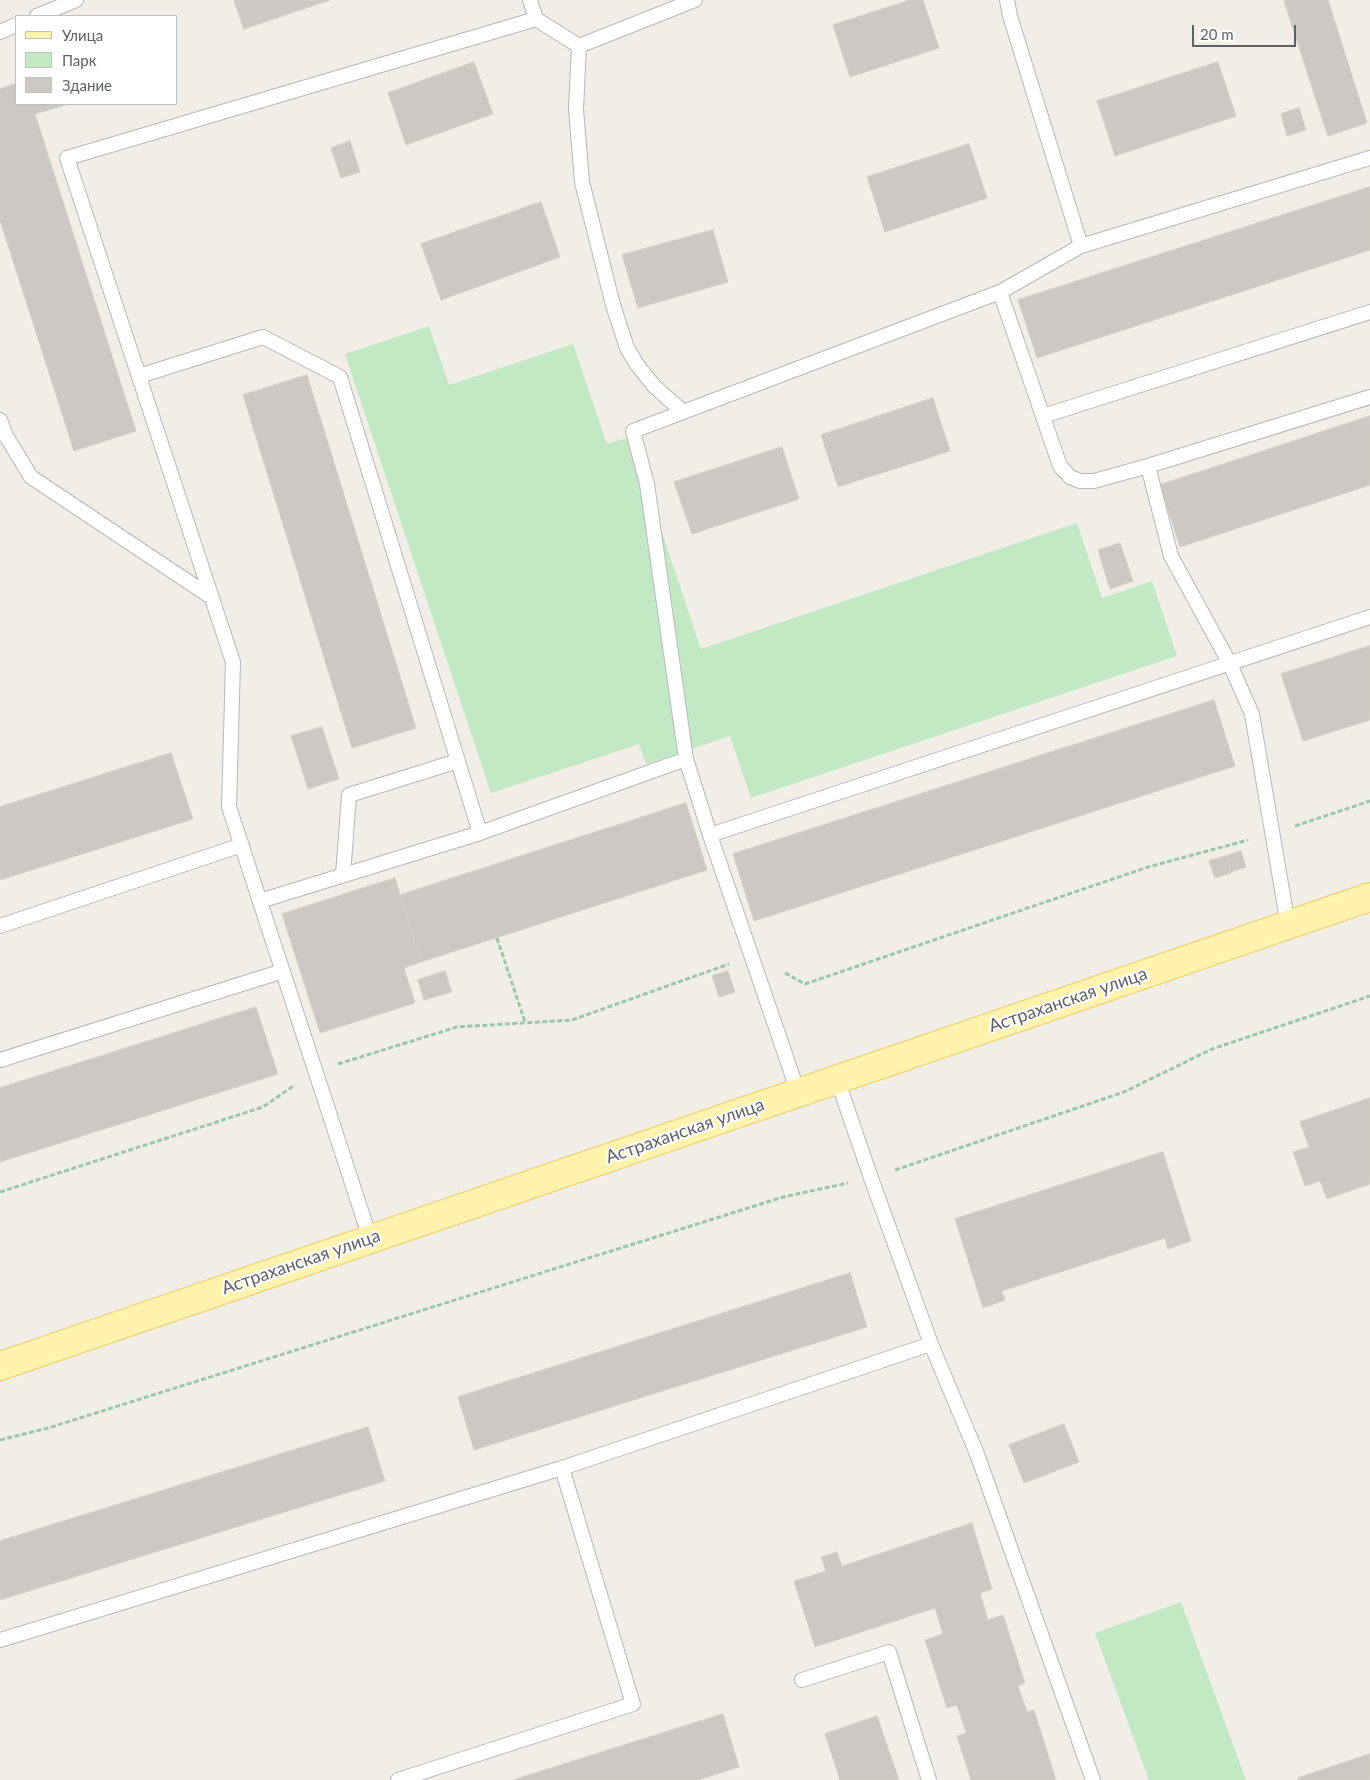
<!DOCTYPE html>
<html>
<head>
<meta charset="utf-8">
<style>
  body { margin:0 }
  #map { position:relative; width:1370px; height:1780px; overflow:hidden; background:#f0eee7; font-family:Lato,sans-serif }
  canvas { display:block }
  .legend { position:absolute; left:15px; top:15px; width:162px; height:90px; box-sizing:border-box; background:#fff; border:1px solid #bfc0c2; margin:0; padding:6px 9px; list-style:none; font-size:15px; color:#5e6267 }
  .legend li { display:flex; align-items:center; gap:10px; height:25px }
  .legend b { width:25px; border:1px solid #bfc0c2 }
  .scale { position:absolute; left:1192px; top:25px; width:104px; height:22px; box-sizing:border-box; border:2px solid #5e6267; border-top:0; padding-left:6px; font-size:15px; line-height:18px; white-space:nowrap; color:#5e6267; -webkit-text-stroke:4px #fff; paint-order:stroke }
</style>
</head>
<body>
<div id="map">
<canvas width="1370" height="1780"></canvas>
<ul class="legend">
<li><b style="height:6px;background:#fff3ad"></b>Улица</li>
<li><b style="height:14px;background:#c3e8c4"></b>Парк</li>
<li><b style="height:14px;background:#ccc9c4"></b>Здание</li>
</ul>
<div class="scale">20 m</div>
</div>
<script>
const ctx = document.querySelector('canvas').getContext('2d');
ctx.lineJoin = 'round';
function paint(path, color) { ctx.fillStyle = color; ctx.fill(path, 'evenodd'); }
function strokePath(path, color, width, dash) { ctx.strokeStyle = color; ctx.lineWidth = width; ctx.lineCap = dash ? 'butt' : 'round'; ctx.setLineDash(dash || []); ctx.stroke(path); }
function drawText(font, color, halo, rows, align = 'center') {
  ctx.font = font + ' Lato,sans-serif'; ctx.lineWidth = 4; ctx.setLineDash([]); ctx.textBaseline = 'middle'; ctx.strokeStyle = halo; ctx.fillStyle = color; for (const [text, x, y, turn = 0] of rows) {
    ctx.save(); ctx.translate(x, y); ctx.rotate((+turn || 0) * Math.PI / 180); ctx.textAlign = isNaN(turn) ? turn : align; if (halo) ctx.strokeText(text, 0, 0); ctx.fillText(text, 0, 0); ctx.restore();
  }
}
const green = new Path2D(`
  M429,326L449,385L573,344L607,444L630,437L701,649L1077,523L1102,598L1152,581L1177,656L751,798L730,736L646,764L639,744L491,793L345,354Z
  M1181,1602L1246,1780H1149L1095,1633Z`);
const building = new Path2D(`
  M234,0H330L244,29Z
  M910,0H923L939,48L850,77L833,25Z
  M1284,0H1328L1367,123L1328,136Z
  M474,62L493,114L406,145L388,93Z
  M1218,62L1236,116L1115,156L1097,101Z
  M16,84V104H69L35,114L136,431L74,451L0,220V89Z
  M1299,108L1306,130L1287,136L1281,114Z
  M350,141L360,172L341,178L331,148Z
  M969,144L987,198L885,232L867,177Z
  M1370,187V250L1037,358L1018,300Z
  M541,202L560,257L441,300L421,244Z
  M713,230L728,282L638,308L622,255Z
  M307,375L416,728L352,748L243,395Z
  M933,398L950,451L838,487L821,435Z
  M1370,416V485L1180,547L1160,485Z
  M782,447L799,499L692,534L674,482Z
  M1120,543L1133,581L1110,589L1098,550Z
  M1370,646V720L1303,741L1281,674Z
  M1214,700L1235,766L754,921L733,854Z
  M322,727L339,779L308,789L291,736Z
  M171,753L193,819L0,880V807Z
  M686,803L707,870L421,962L400,895Z
  M1241,851L1246,867L1231,872L1226,856Z
  M1226,856L1231,873L1215,878L1209,861Z
  M395,878L421,962L404,968L415,1003L320,1033L282,914Z
  M445,971L452,992L424,1000L418,980Z
  M728,971L735,992L719,997L712,976Z
  M256,1007L278,1074L0,1162V1088Z
  M1370,1098V1184L1327,1199L1320,1181L1305,1186L1293,1152L1309,1147L1300,1122Z
  M1163,1152L1191,1241L1168,1249L1165,1238L1002,1291L1005,1300L983,1308L955,1219Z
  M850,1273L867,1327L474,1450L458,1397Z
  M1064,1424L1079,1462L1024,1483L1009,1445Z
  M368,1427L385,1481L0,1600V1541Z
  M972,1523L992,1589L980,1593L988,1620L1003,1615L1025,1683L1018,1686L1027,1712L1034,1710L1056,1780H971L957,1736L966,1733L957,1705L947,1708L925,1640L943,1634L935,1608L815,1647L794,1581L826,1571L821,1557L837,1552L842,1566Z
  M723,1714L739,1767L698,1780H513Z
  M877,1716L899,1780H840L825,1734Z
  M1370,1754V1780H1298V1778Z`);
const path = new Path2D(`
  M1295,826L1370,801
  M497,938L525,1022
  M785,973L805,984L1148,867L1248,840
  M338,1064L457,1027L572,1020L729,964
  M895,1170L1124,1092L1212,1049L1370,996
  M0,1192L263,1107L295,1085
  M0,1440L48,1428L783,1197L848,1183`);
const lane = new Path2D(`
  M530,0L536,19
  M1007,0L1010,16L1081,246
  M37,16L76,0
  M0,32L16,25
  M579,46L576,109L582,182L613,305L627,348L638,366L654,386L683,412
  M1000,292L1081,246L1370,158
  M139,376L263,337L340,377L480,833
  M1043,416L1370,312
  M0,420L6,436L31,477L211,597
  M1148,466L1171,556L1230,664L1252,714L1288,925
  M710,835L686,759L647,484L633,431L1000,292L1060,466L1070,477L1080,481H1094L1148,466L1370,397
  M343,875L349,795L458,761
  M260,901L480,833L686,759
  M0,926L242,845
  M0,1060L283,971
  M837,1079L871,1178L931,1344L977,1454L1093,1780
  M798,1092L710,835L1370,617
  M370,1238L229,807L233,662L67,158L536,19L579,46L695,0
  M562,1468L931,1344
  M0,1640L562,1468L633,1704L398,1780
  M802,1680L889,1652L929,1780`);
const primary = new Path2D(`
  M0,1366L1370,897`);
const streetNames = [
  ["Астраханская улица",1068,1000,-19],
  ["Астраханская улица",685,1131,-19],
  ["Астраханская улица",301,1262,-19]
];
paint(green, '#c3e8c4');
paint(building, '#ccc9c4');
strokePath(building, '#d5d0c5', 1);
strokePath(lane, '#b4b7bb', 16);
strokePath(primary, '#f3cb5d', 30);
strokePath(path, '#9ac7a8', 3, [5, 2.5]);
strokePath(lane, '#fff', 14);
strokePath(primary, '#fff3ad', 28);
drawText('18px', '#5e6267', '#fff', streetNames);
</script>
</body>
</html>
